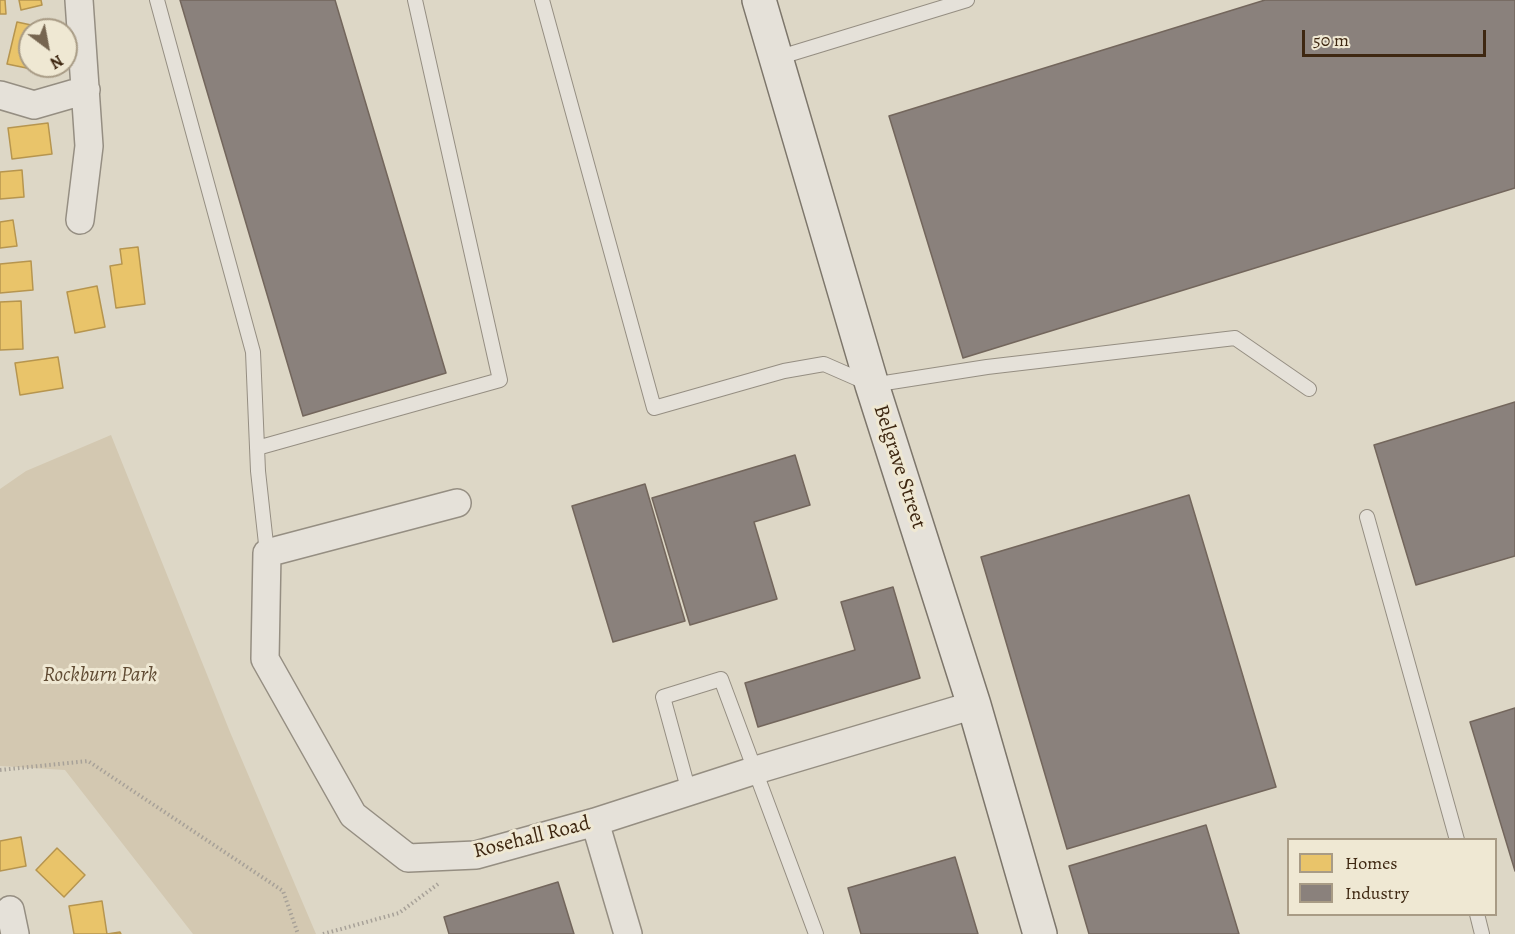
<!DOCTYPE html>
<html>
<head>
<meta charset="utf-8">
<style>
  body { margin:0 }
  #map { position:relative; width:1515px; height:934px; overflow:hidden; background:#ddd7c6; font-family:Alegreya,serif }
  canvas { display:block }
  .legend { position:absolute; left:1287px; top:838px; width:210px; height:78px; box-sizing:border-box; background:#efe8d3; border:2px solid #a89b85; margin:0; padding:8px 10px; list-style:none; font-size:18px; color:#3e2711 }
  .legend li { display:flex; align-items:center; gap:12px; height:30px }
  .legend b { width:30px; border:2px solid #a89b85 }
  .north { position:absolute; left:18px; top:18px; width:60px; height:60px; box-sizing:border-box; background:#efe8d3; border:2px solid #a89b85; border-radius:50%; rotate:148deg; font-size:16px; font-weight:700; line-height:24px; text-align:center; color:#3e2711 }
  .north::after { content:''; display:block; margin:auto; width:21px; height:27px; background:#766550; clip-path:polygon(50% 0,100% 100%,50% 72%,0 100%) }
  .scale { position:absolute; left:1302px; top:30px; width:184px; height:27px; box-sizing:border-box; border:3px solid #3e2711; border-top:0; padding-left:8px; font-size:18px; line-height:21px; white-space:nowrap; color:#3e2711; -webkit-text-stroke:4px #efe8d3; paint-order:stroke }
</style>
</head>
<body>
<div id="map">
<canvas width="1515" height="934"></canvas>
<ul class="legend">
<li><b style="height:16px;background:#e9c46a"></b>Homes</li>
<li><b style="height:16px;background:#8a817c"></b>Industry</li>
</ul>
<div class="north">N</div>
<div class="scale">50 m</div>
</div>
<script>
const ctx = document.querySelector('canvas').getContext('2d');
ctx.lineJoin = 'round';
function paint(path, color) { ctx.fillStyle = color; ctx.fill(path, 'evenodd'); }
function strokePath(path, color, width, dash) { ctx.strokeStyle = color; ctx.lineWidth = width; ctx.lineCap = dash ? 'butt' : 'round'; ctx.setLineDash(dash || []); ctx.stroke(path); }
function drawText(font, color, halo, rows, align = 'center') {
  ctx.font = font + ' Alegreya,serif'; ctx.lineWidth = 6; ctx.setLineDash([]); ctx.textBaseline = 'middle'; ctx.strokeStyle = halo; ctx.fillStyle = color; for (const [text, x, y, turn = 0] of rows) {
    ctx.save(); ctx.translate(x, y); ctx.rotate((+turn || 0) * Math.PI / 180); ctx.textAlign = isNaN(turn) ? turn : align; if (halo) ctx.strokeText(text, 0, 0); ctx.fillText(text, 0, 0); ctx.restore();
  }
}
const green = new Path2D(`
  M111,435L230,732L316,934H193L65,770L0,766V489L26,471Z`);
const homes = new Path2D(`
  M0,0H5L6,14H0Z
  M19,0H41L42,5L21,10Z
  M17,22L50,29L30,30V66H42L41,71L7,64Z
  M48,123L52,154L12,159L8,128Z
  M22,170L24,197L0,199V172Z
  M13,220L17,246L0,248V222Z
  M138,247L145,304L116,308L110,266L122,264L120,249Z
  M31,261L33,290L0,293V264Z
  M97,286L105,327L75,333L67,292Z
  M21,301L23,349L0,350V302Z
  M58,357L63,388L20,395L15,363Z
  M21,837L26,866L0,871V841Z
  M57,848L85,875L64,897L36,870Z
  M102,901L107,934L120,932L121,934H74L69,906Z`);
const industry = new Path2D(`
  M180,0H335L446,373L303,416Z
  M1265,0H1515V188L963,358L889,116Z
  M1515,402V556L1416,585L1374,445Z
  M795,455L810,505L754,522L777,599L690,625L652,498Z
  M645,484L685,621L613,642L572,506Z
  M1189,495L1276,787L1067,849L981,557Z
  M893,587L920,678L758,727L745,683L855,650L841,602Z
  M1515,708V871L1470,722Z
  M1206,825L1239,934H1089L1069,866Z
  M955,857L978,934H861L848,888Z
  M558,882L574,934H449L444,917Z`);
const path = new Path2D(`
  M0,770L88,761L283,891L298,934
  M323,934L399,913L438,884`);
const lane = new Path2D(`
  M157,0L253,352L258,471L267,553
  M542,0L654,408L784,371L824,364L872,385L987,367L1235,338L1309,389
  M777,58L967,0
  M257,448L500,380L415,0
  M1367,517L1457,840
  M689,792L663,697L721,679L816,934
  M1477,914L1482,934`);
const street = new Path2D(`
  M79,0L89,146L80,220
  M0,95L34,105L86,90
  M457,503L267,553L265,659L353,815L408,858L476,855L595,822L756,770L974,705
  M595,822L628,934
  M10,910L15,934`);
const secondary = new Path2D(`
  M759,0L872,385L974,705L1040,934`);
const streetNames = [
  ["Belgrave Street",899,467,72],
  ["Rosehall Road",532,838,-14]
];
const parkNames = [
  ["Rockburn Park",100,676]
];
paint(green, '#d3c8b1');
paint(homes, '#e9c46a');
strokePath(homes, '#b6954f', 1.5);
paint(industry, '#8a817c');
strokePath(industry, '#73665c', 1.5);
strokePath(lane, '#958e82', 16);
strokePath(street, '#958e82', 30);
strokePath(secondary, '#7d766b', 36);
strokePath(path, '#a7a198', 4, [1.5, 3]);
strokePath(lane, '#e5e1d9', 14);
strokePath(street, '#e5e1d9', 27);
strokePath(secondary, '#e5e1d9', 33);
drawText('21px', '#3e2711', '#efe8d3', streetNames);
drawText('italic 21px', '#614c34', '#efe8d3', parkNames);
</script>
</body>
</html>
